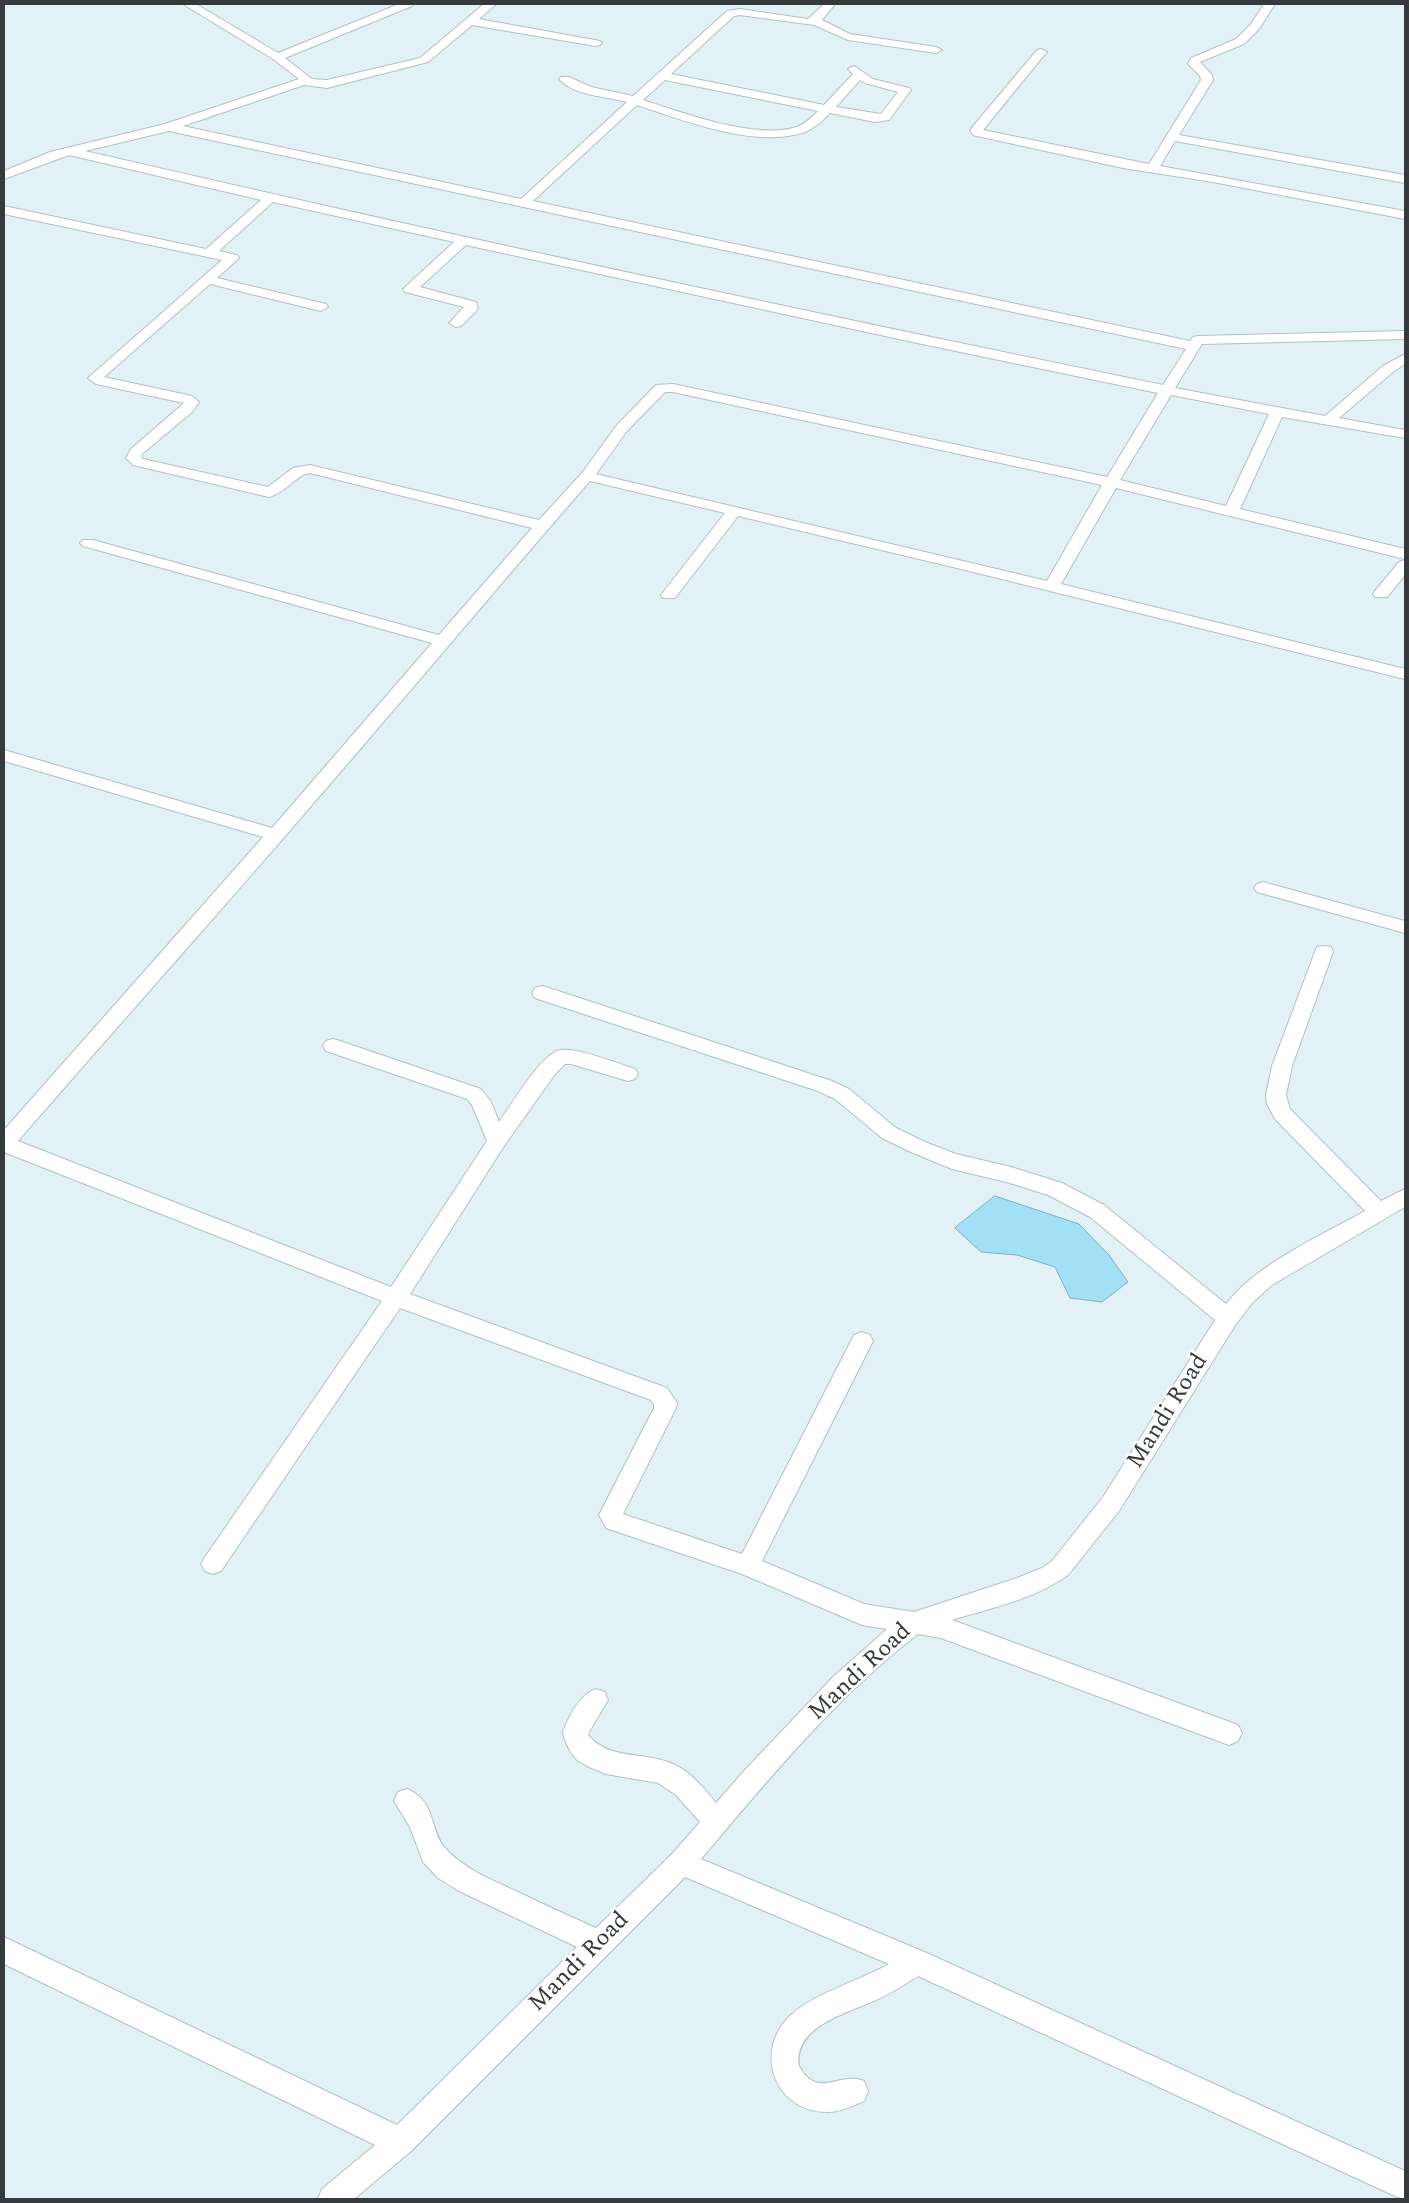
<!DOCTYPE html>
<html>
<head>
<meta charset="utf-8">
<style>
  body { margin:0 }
  #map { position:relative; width:1409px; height:2203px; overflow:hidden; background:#e2f1f5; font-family:Spectral,serif }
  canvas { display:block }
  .frame { position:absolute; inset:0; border:5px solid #353b3d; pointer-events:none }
</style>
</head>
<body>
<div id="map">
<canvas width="1409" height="2203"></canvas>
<div class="frame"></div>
</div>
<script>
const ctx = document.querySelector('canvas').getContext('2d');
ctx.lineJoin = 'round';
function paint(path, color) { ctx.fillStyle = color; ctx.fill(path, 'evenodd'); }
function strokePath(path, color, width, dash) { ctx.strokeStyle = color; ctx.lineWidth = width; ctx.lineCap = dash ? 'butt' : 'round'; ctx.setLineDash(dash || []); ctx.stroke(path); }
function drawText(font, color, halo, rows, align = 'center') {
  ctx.font = font + ' Spectral,serif'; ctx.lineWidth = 5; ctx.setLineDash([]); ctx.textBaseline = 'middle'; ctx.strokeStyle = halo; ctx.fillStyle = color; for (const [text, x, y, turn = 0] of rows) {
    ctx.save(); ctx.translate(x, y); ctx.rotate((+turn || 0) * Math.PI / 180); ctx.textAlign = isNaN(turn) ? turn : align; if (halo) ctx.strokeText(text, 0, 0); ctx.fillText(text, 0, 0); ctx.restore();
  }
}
const water = new Path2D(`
  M995,1196L1079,1224L1109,1255L1128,1282L1102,1302L1070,1298L1055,1267L1017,1255L981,1252L955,1228Z`);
const minor = new Path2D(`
  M183,4H196L278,53L399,4H413L412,6L285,58L312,79L327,80L420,58L484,4H496L479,19L600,41L602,43L600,45L596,46L472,25L428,62L327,88L304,85L183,126L521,199L627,102C606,96 574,96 559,79L561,77H569L591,87L633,96L727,11L740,9L808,19L824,4H835L822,20L850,34L936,47L942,50L936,53L848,40L814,25L740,15L734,16L671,74L824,105L853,74L848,69L854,66L873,79L909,88L911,90L889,120L875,122L830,113C823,120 815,128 805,132C756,149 685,121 637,105L533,201L1190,341L1193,337L1198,336L1405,331V339L1202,344L1175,388L1325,416L1383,366L1405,354V364L1393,372L1339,418L1405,430V438L1282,417L1240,509L1405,549V559L1116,488L1061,584L1405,669V679L957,568L738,516L675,598H663L661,595L725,513L590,481C518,563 450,645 379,727C260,867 138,1003 18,1141L391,1287L487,1141L472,1105L467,1099L326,1051L323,1046L326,1041L333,1039L340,1041L481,1089L491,1102L499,1122C511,1106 542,1052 561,1050C578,1048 617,1063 635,1069L638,1074L635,1079L628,1081L571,1064H565L555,1074L504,1146L410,1294L667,1388L677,1403L676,1408L623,1514L742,1554L854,1335L862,1332L870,1335L873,1341L762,1561L864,1604L914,1612L1017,1578L1042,1568L1052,1561L1103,1497L1215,1320L1090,1217L1048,1195L1010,1183L952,1169L911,1152L882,1138L835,1099L818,1091L535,998L532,993L535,988L542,986L549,988L832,1081L849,1089L896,1128L925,1142L956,1154L1011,1167L1062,1183L1104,1205L1226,1304C1257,1264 1320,1236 1365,1211L1275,1119L1267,1104L1266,1095L1272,1066L1315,952L1317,947L1324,946L1331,947L1333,952L1292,1066L1286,1095L1290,1109L1381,1201L1405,1189V1207L1272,1285L1252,1303L1236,1324L1119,1511L1068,1575C1035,1599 991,1608 952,1620L1238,1725L1242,1733L1238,1741L1229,1745L941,1638L918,1634C836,1697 768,1780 701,1859L927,1953L1405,2171V2199L1395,2196L918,1976C904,1985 890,1994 874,2001C847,2013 793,2027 799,2066C817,2100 840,2071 864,2081L868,2091L864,2101C852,2106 841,2112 828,2112C778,2113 754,2057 786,2020C808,1995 859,1981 889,1964L685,1877L410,2152L354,2199H318L322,2189L375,2145L4,1964V1937L397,2125L577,1947L459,1891L438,1878L423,1862L410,1827L394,1801L398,1792L407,1789C436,1800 430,1832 445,1848C465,1870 493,1880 520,1893C545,1905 571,1917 596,1928L672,1854L700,1822L676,1795L658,1783L606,1774L587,1766L577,1760L570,1751L564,1738L563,1732C569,1716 579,1695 596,1689L605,1692L608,1700L589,1732L588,1735C610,1761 645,1751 673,1764C691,1772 704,1788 716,1803L744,1771L833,1677L887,1629L862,1625L742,1574L606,1528L599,1515L654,1408V1405L651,1400L400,1308L221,1571L213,1574L205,1571L201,1564L205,1557L382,1301L4,1152V1130L263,837L4,761V750L272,828L432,643L83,546L80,543L83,540H93L439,635L532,528L310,473C297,474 287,492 269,497L133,465L126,458L131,449L184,403L96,384L88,378L222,260L4,214V206L206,249L261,200L69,155L4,179V171L50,152L165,124L299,79L273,59ZM665,80L818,111C812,117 805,124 797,127C755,140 684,113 643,100ZM860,80L865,83L898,92L881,114L836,107ZM169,131L1186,349L1163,385C802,311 443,234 85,151ZM273,202L454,242L403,289L405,292L464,307L449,323L456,327L461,326L476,311L478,308L476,302L420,287L466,245L922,344L1158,393L1107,477L673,384L656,385L617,425L582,473L539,520L310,465L293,468L268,487L143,459L141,457L142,454L192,412L199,402L192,396L104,377L210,284L321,311L328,307L326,304L217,278L239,258L237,255L219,251ZM665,392H673L1102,485L1047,581L596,474L627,431ZM1171,395L1269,414L1226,506L1120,480Z
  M1264,4H1275L1259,29L1244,44L1200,62L1212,75L1213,80L1179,135L1405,175V183L1175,141L1160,166L1405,211V219L1213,182L1123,168L977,136L973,135L970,130L1037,50L1041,49L1047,52L1045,54L983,130L1149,164L1201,80L1200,76L1188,64L1191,58L1236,39L1251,24Z
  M1405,560V575L1387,597H1375L1373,594L1375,591L1399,562Z
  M1263,882L1405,921V933L1257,892L1254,888L1257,884Z`);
const nearStreetnames = [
  ["Mandi Road",1169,1412,-58],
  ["Mandi Road",861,1673,-43],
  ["Mandi Road",580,1963,-45]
];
paint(water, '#a2e1f5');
strokePath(water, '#81afbe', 1);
strokePath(minor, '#b3c1c5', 2);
paint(minor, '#fff');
drawText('24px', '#353b3d', '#fff', nearStreetnames);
</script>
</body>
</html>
